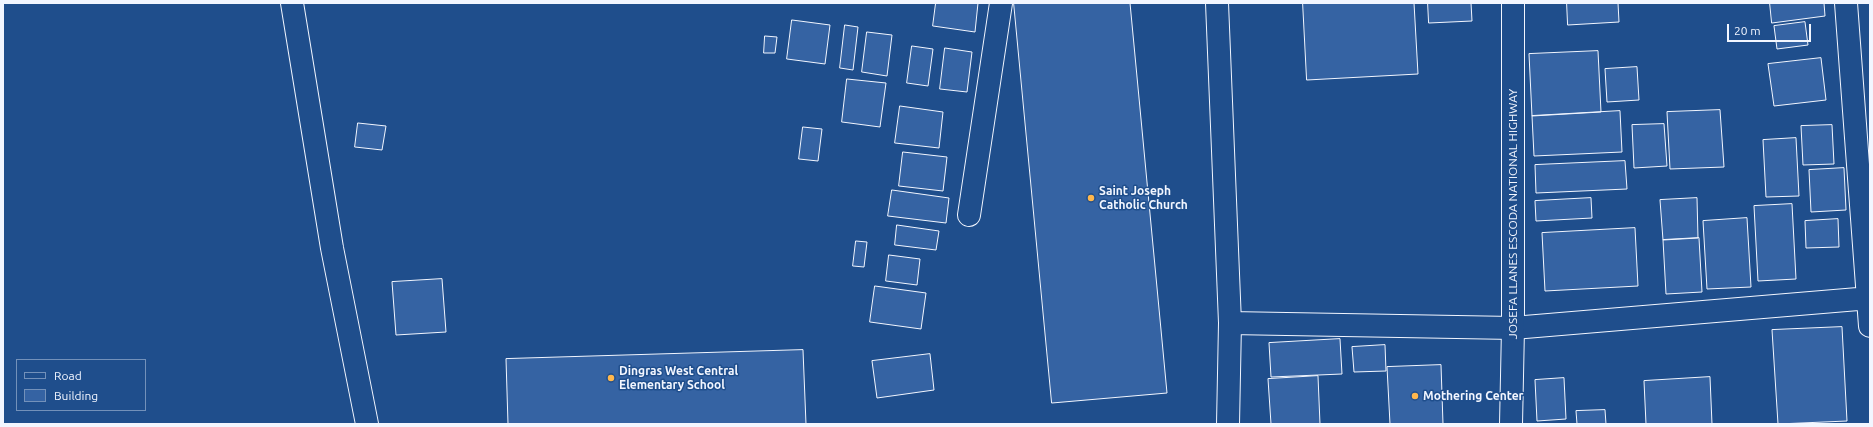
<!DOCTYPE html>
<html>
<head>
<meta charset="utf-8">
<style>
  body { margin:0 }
  #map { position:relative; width:1873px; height:427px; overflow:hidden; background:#1f4e8c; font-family:Ubuntu,sans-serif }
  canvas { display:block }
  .frame { position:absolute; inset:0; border:4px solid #f2f6ff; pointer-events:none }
  .legend { position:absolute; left:16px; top:359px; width:130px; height:52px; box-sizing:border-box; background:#1f4e8c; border:1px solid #7391ba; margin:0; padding:5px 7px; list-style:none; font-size:12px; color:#f2f6ff }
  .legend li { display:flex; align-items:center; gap:8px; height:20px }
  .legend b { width:20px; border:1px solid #7391ba }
  .scale { position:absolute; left:1727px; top:24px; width:84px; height:18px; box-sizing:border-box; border:2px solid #f2f6ff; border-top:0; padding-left:5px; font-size:12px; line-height:14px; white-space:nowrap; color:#f2f6ff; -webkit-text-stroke:3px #1f4e8c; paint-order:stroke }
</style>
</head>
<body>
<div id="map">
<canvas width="1873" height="427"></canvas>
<div class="frame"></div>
<ul class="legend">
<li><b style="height:5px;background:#1f4e8c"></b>Road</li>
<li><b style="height:11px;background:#3563a3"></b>Building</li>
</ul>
<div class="scale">20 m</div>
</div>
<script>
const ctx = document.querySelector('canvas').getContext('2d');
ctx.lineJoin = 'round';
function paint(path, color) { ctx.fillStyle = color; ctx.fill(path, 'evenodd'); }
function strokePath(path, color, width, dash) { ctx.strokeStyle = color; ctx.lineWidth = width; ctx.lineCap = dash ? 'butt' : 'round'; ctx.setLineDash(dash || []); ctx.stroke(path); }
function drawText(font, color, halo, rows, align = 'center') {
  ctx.font = font + ' Ubuntu,sans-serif'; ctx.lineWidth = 3; ctx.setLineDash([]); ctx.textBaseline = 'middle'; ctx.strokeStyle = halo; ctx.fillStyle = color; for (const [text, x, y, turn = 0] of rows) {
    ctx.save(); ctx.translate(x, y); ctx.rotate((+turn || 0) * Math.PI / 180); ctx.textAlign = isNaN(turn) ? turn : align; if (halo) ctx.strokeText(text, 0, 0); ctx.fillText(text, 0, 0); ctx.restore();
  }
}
const building = new Path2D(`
  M936,3H978L975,32L933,26Z
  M1014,3H1130L1167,393L1052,403Z
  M1303,3H1414L1418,74L1307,80Z
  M1428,3H1471L1472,21L1429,23Z
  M1567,3H1618L1619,22L1568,25Z
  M1770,3H1824L1825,16L1772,23Z
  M792,20L830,25L825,64L787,59Z
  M1805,22L1808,45L1777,49L1774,26Z
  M845,25L858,27L853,70L840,68Z
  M867,32L892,35L887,76L862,72Z
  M765,36L777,37L775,53H764Z
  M912,46L933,49L928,86L907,83Z
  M945,48L972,52L967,92L940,89Z
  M1598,51L1601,112L1532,116L1529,54Z
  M1821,58L1826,100L1774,106L1768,64Z
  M1637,67L1639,100L1607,102L1605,69Z
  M847,79L886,83L880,127L842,122Z
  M900,106L943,112L939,148L895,143Z
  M1720,110L1724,167L1670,169L1667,112Z
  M1620,111L1622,152L1534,156L1532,116Z
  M358,123L386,126L382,150L355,147Z
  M1664,124L1667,166L1634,168L1632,125Z
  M1832,125L1834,164L1803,165L1801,126Z
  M803,127L822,129L818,161L799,159Z
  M1796,138L1799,196L1766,197L1763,140Z
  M903,152L947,157L943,191L899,186Z
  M1625,161L1627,189L1536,193L1535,165Z
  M1844,168L1846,210L1811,212L1809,170Z
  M892,190L949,198L946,223L888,216Z
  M1591,198L1592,218L1536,221L1535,201Z
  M1697,198L1698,238L1663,240L1660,200Z
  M1792,204L1796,279L1758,281L1754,206Z
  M1747,218L1751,287L1707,289L1703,221Z
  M1838,219L1839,247L1806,248L1805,221Z
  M897,225L939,231L936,250L895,245Z
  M1635,228L1638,286L1545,291L1542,233Z
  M1699,238L1702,292L1666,294L1663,240Z
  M856,241L867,242L864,267L853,266Z
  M889,255L920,259L917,285L886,281Z
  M442,279L446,332L396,335L392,282Z
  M875,286L926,293L921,329L870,322Z
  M1842,327L1847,421L1778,424L1772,330Z
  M1340,339L1342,374L1271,377L1269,343Z
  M1385,345L1386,371L1354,372L1352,347Z
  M803,350L806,424H508L506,359Z
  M930,354L934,390L877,398L872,361Z
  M1441,365L1443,424H1390L1387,367Z
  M1318,376L1320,424H1271L1268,379Z
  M1710,377L1712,424H1646L1644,381Z
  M1564,378L1566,419L1537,421L1535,380Z
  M1605,410L1606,424H1577L1576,411Z`);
const minor = new Path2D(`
  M292,3L332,248L367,424
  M1217,3L1230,323L1228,424
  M1846,3L1870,326
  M969,215L1001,3
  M1230,323L1513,328L1870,298`);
const primary = new Path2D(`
  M1511,424L1513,328V3`);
const markers = [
  [1091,198,4,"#ffb74d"],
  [611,378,4,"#ffb74d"],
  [1415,396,4,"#ffb74d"]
];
const poiNames = [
  ["Saint Joseph",1099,191],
  ["Catholic Church",1099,205],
  ["Dingras West Central",619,371],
  ["Elementary School",619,385],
  ["Mothering Center",1423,396]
];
const streetNames = [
  ["JOSEFA LLANES ESCODA NATIONAL HIGHWAY",1513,214,-90]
];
paint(building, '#3563a3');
strokePath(building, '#f2f6ff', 1);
strokePath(minor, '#f2f6ff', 24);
strokePath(primary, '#f2f6ff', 24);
strokePath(minor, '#1f4e8c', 22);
strokePath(primary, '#1f4e8c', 22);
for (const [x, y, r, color] of markers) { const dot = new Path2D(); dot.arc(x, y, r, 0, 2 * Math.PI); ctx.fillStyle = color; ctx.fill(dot); strokePath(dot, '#1f4e8c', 1.5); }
drawText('bold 12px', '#f2f6ff', '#1f4e8c', poiNames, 'left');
drawText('12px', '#f2f6ff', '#1f4e8c', streetNames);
</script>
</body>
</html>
